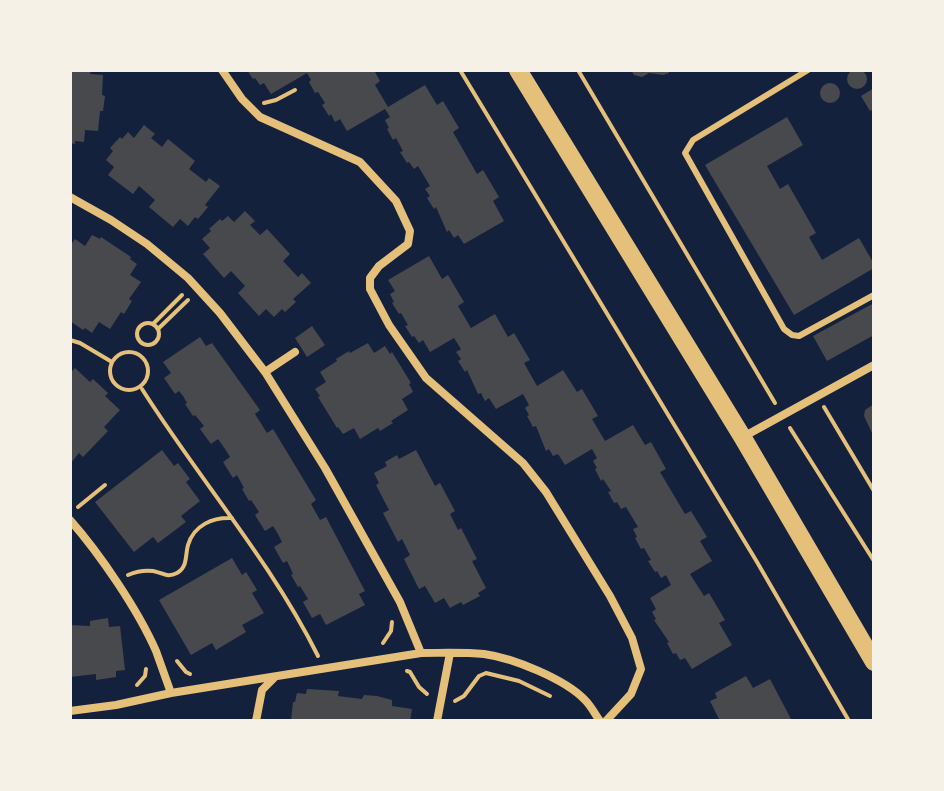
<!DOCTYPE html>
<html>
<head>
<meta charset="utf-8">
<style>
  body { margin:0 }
  #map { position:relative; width:944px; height:791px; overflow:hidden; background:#14213d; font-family:Figtree,sans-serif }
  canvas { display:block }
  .frame { position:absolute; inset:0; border:72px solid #f6f1e7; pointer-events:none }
</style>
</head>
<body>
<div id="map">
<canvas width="944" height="791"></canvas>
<div class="frame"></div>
</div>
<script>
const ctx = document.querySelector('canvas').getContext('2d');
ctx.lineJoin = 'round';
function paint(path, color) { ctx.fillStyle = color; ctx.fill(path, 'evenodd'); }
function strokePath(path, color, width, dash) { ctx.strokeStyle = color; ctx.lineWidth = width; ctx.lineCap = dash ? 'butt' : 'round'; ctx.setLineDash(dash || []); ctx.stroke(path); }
const building = new Path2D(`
  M847 79a10 10 0 1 1 20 0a10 10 0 1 1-20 0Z
  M70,70H91L90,74L103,75L102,95L105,96L103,111H100L98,131L85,130L84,142L75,141V144L70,143Z
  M247,70H374L380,81L375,85L388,107L425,85L437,105L443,101L459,128L453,132L477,174L483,170L499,197L493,201L504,221L464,244L458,235L454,238L449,230L447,232L436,207L434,209L427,198L430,196L425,189L430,186L418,166L414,169L409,162L407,163L400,152L403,151L396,138L393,140L387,129L389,128L385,120L390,117L385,109L347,131L340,119L335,122L331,114L329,116L322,105L325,103L318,92L315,93L309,82L311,80L307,73L271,94L264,83L260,85L255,78L253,79Z
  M631,70H669V73L663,75L649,73L642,77L634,75Z
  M820 93a10 10 0 1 1 20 0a10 10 0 1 1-20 0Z
  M874,88V109L870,111L861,96Z
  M787,117L803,145L767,166L780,189L788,184L816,233L809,237L822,260L859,238L874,264V268L794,315L705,165Z
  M144,125L155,134L151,138L162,147L168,139L195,161L189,169L206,182L209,178L220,186L205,205L208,207L198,219L195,217L188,226L180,219L173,227L149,207L155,200L139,186L133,194L108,175L114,167L106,160L113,151L110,148L120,137L122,139L128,132L134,138Z
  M245,211L255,221L250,225L260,235L267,229L290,254L283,261L298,277L302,273L311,283L293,299L296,302L285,312L282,309L274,317L266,309L259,316L238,293L245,286L231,271L224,278L203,254L210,248L202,239L211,231L209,229L220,219L222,221L228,216L234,222Z
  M92,235L100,239L101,237L131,257L130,259L137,264L130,275L141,282L129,299L132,301L124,314L121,312L110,329L99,322L92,333L85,328L83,330L70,321V246L75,239L85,246Z
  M429,256L442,279L448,275L464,302L458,306L471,328L495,314L508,337L514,333L530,360L524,363L537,386L563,370L577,392L582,389L598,416L592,419L605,441L633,425L645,445L651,442L666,469L660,472L685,514L691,511L707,537L700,541L712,561L690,574L704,596L709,593L725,620L719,623L732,645L692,669L685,658L680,660L676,653L673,654L667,643L669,642L654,620L656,619L652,612L656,609L650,598L671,585L666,575L661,578L657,571L655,572L648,561L651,560L644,548L641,549L635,538L637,537L633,529L638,527L626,507L621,509L617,502L614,503L608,492L611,491L603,479L601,481L595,469L597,468L593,461L597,458L592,449L565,465L558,454L553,456L549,449L546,451L536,426L533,427L527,416L529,415L525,408L529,405L523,394L496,409L489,398L485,401L481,393L478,394L467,370L465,372L458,361L461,359L456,352L461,349L454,338L430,352L423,340L419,343L414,336L412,337L405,326L408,325L401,313L399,314L392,303L394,302L390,294L395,291L388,280Z
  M874,303V335L827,361L813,336Z
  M312,326L325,345L307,357L295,338Z
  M200,337L206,346L212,343L260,410L255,414L267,433L273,429L316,500L311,504L320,520L326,517L365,591L359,594L365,605L326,625L320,614L312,618L303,602L308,599L300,586L298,587L291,575L293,574L290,567L287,561L283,563L274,547L282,542L278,534L273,526L265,531L255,515L259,512L251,500L249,501L242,489L244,488L237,475L233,478L223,462L230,457L225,449L218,439L211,444L200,429L204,426L195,415L193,416L185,404L187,403L183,396L179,391L175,394L164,378L171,373L163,362Z
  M368,343L374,353L385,346L390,354L392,352L411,383L409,384L413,392L402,399L408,410L391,421L393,423L380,431L378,428L360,439L354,428L343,434L338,427L337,428L318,397L320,396L315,389L326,382L320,372L337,361L336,359L349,351L350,353Z
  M75,368L90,382L93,379L108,393L105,396L120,410L104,427L108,431L83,457L79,453L70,464V373Z
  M874,404V437L864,416L865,410Z
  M162,450L174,466L178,463L190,479L186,482L200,501L181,516L186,522L158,543L153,537L134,552L95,502Z
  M416,450L435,486L440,483L455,511L450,514L458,530L461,528L477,559L472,561L486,588L478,593L480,596L463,605L461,602L450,608L444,598L435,603L425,586L419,589L404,559L410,555L402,539L398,542L383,513L389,510L376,485L379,483L374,473L387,466L385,462L397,455L399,459Z
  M232,558L242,575L246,572L257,590L252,593L264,613L242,625L246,632L216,650L212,643L191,655L159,600Z
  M108,618L109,627L120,626L125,670L116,671V677L96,680V674L70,677V625L90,626V621Z
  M746,676L753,688L770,679L792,721H720L710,701L717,698L715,693Z
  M307,689L339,691L338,696L362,699L364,695L377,696L392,700V706L412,709L410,721H291L293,702H295L297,693L306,694Z`);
const path = new Path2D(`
  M460,70L757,562L849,721
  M578,70L775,403
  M264,103L276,100L295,90
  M137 334a11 11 0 1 1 22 0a11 11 0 1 1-22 0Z
  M153,324L182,295
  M158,329L188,300
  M70,340L80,343L112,362
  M110 371a19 19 0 1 1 38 0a19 19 0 1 1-38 0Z
  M142,389C199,479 270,560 318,656
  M824,407L874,491
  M790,428L874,561
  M78,507L105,485
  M128,575C135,572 145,570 153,571C163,573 167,578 177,573C188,567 185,555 188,545C194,525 213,517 232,518
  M383,643L391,631L392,622
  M177,661L186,672L190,674
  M407,671L410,672L419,687L427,694
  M137,685L145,676L146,669
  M455,701L464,696L479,676L486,673L519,681L550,696`);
const service = new Path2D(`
  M808,70L693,140L685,153L784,329L792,335L799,336L874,295`);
const minor = new Path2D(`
  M222,70L242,99L260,117L360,162L396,201L410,231L408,244L379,266L370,278V289L389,325L426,378L523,463L546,492L610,596L632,638L641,669L631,694L606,721
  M70,197L111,220L147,244L188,278L220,313L265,372L325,468L400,602L421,653
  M265,372L295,352
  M743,437L874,365
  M70,520C100,554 138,610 156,651C161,665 166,679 171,693
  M70,711L116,705L171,693L421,653C442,653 463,652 484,654C513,658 565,679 585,700C591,706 595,714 600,721
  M256,721L262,690L274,678
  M437,721L450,653`);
const primary = new Path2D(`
  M518,70L743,438L874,662`);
paint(building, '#48494c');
strokePath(path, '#e5c07b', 4);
strokePath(service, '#e5c07b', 6);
strokePath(minor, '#e5c07b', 8);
strokePath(primary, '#e5c07b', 18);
</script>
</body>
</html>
